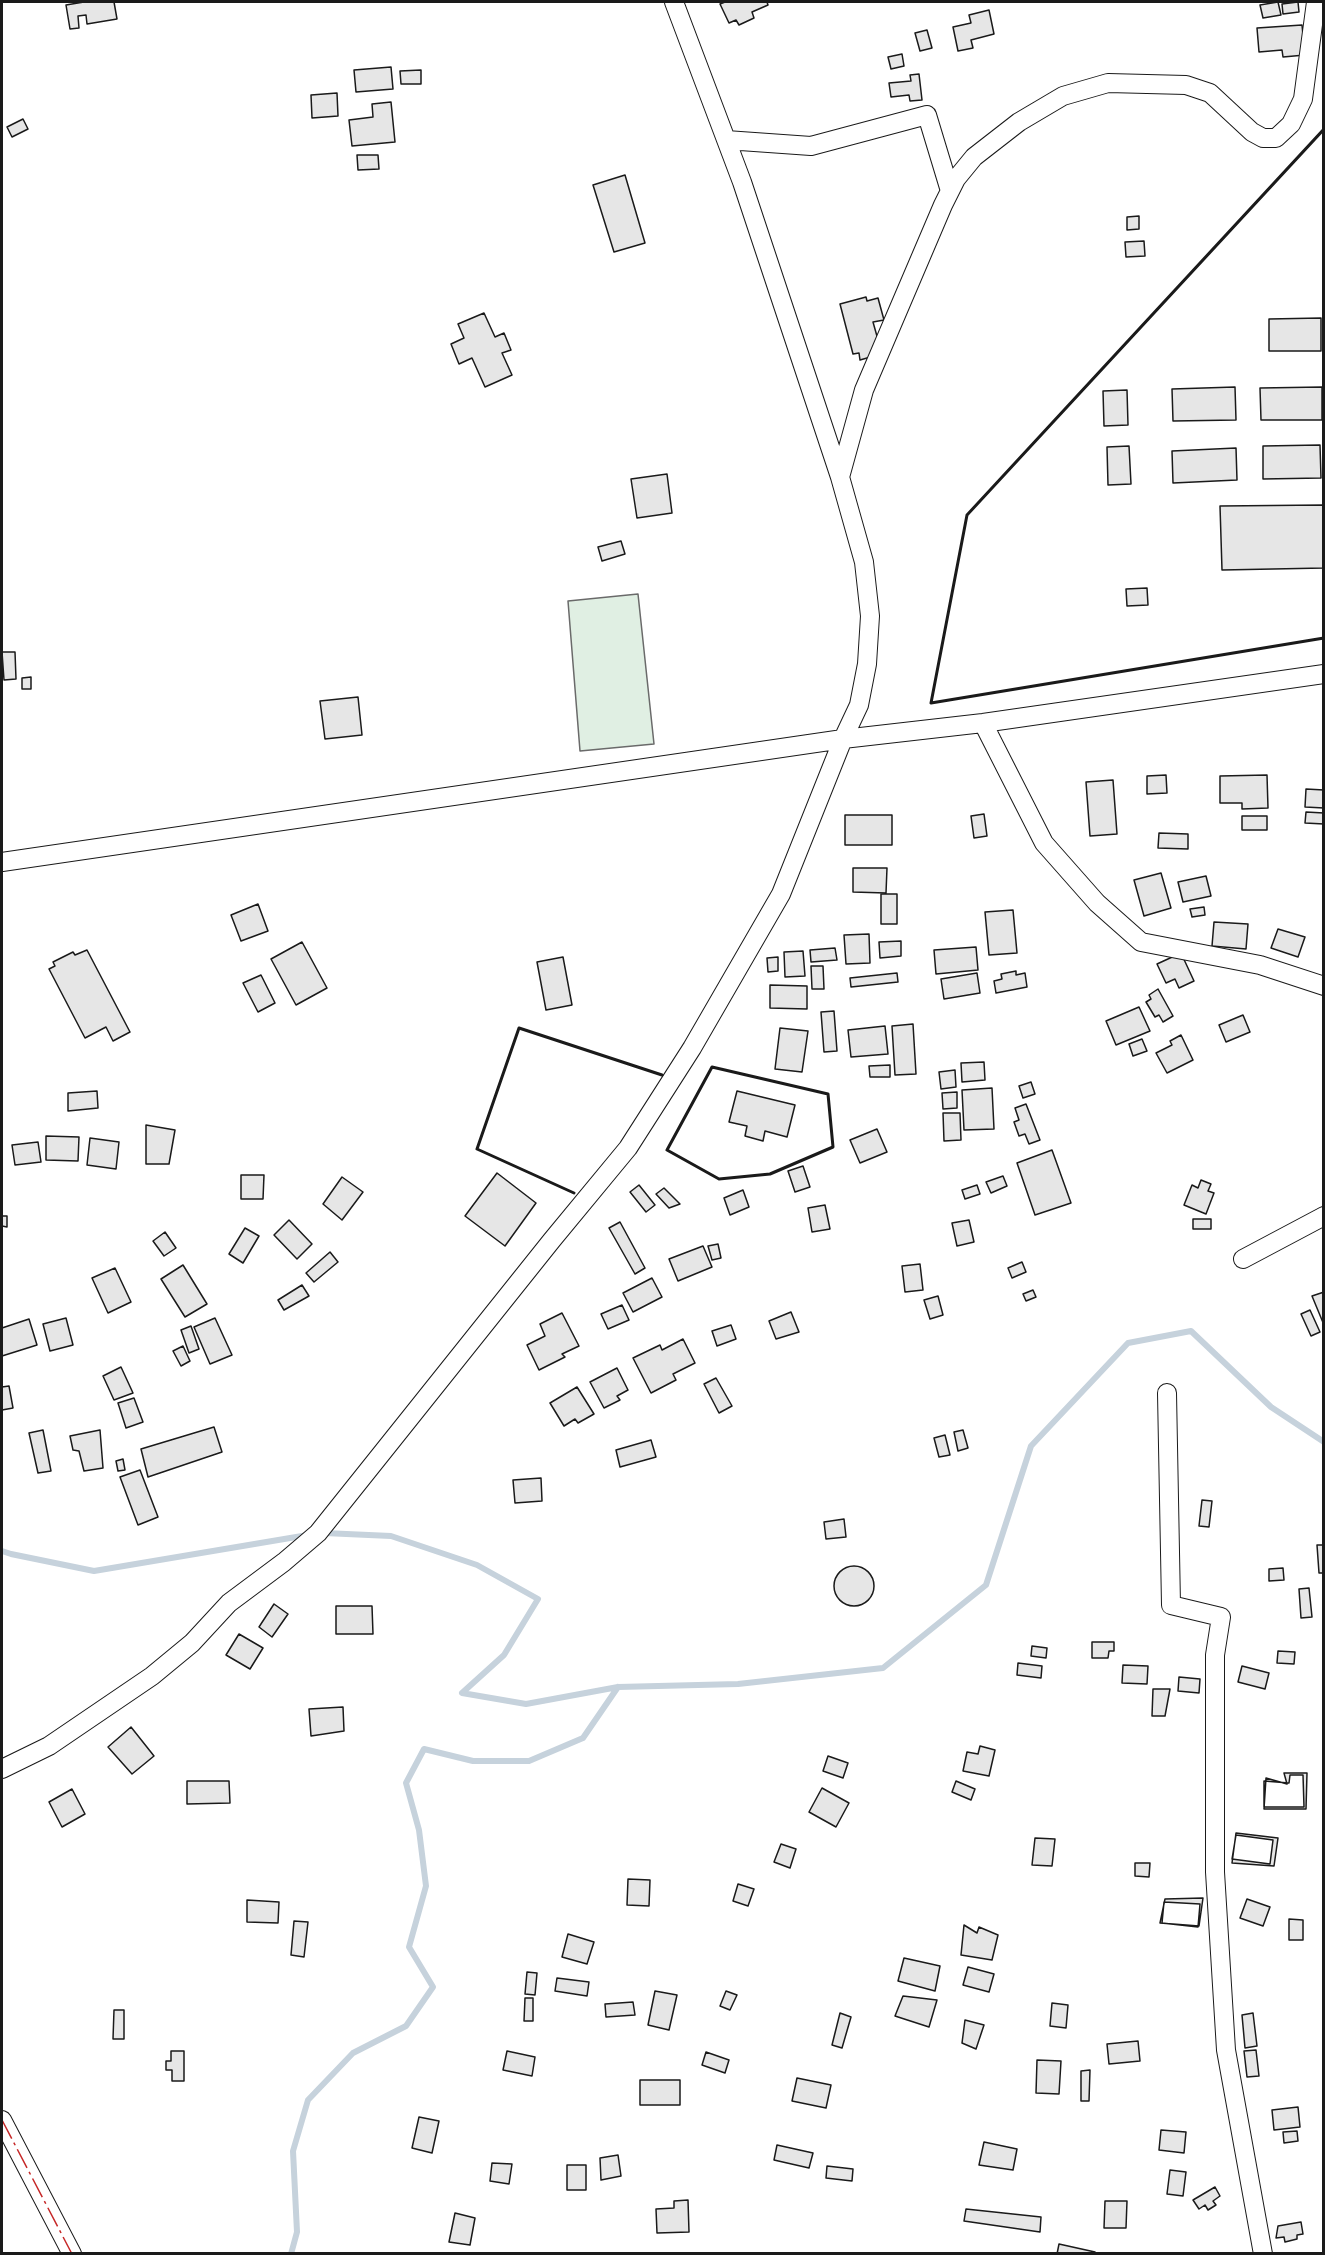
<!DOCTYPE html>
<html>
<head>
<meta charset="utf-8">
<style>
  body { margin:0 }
  #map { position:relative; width:1325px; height:2255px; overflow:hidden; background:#fff; font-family:Barlow,sans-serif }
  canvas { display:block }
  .frame { position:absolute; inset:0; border:3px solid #1a1a1a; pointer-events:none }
</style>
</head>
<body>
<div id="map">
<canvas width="1325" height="2255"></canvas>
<div class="frame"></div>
</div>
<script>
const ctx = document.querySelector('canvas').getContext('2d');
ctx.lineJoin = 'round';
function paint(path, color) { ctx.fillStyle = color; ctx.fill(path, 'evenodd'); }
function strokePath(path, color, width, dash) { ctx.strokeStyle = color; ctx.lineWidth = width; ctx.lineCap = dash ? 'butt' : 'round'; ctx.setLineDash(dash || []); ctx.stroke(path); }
const green = new Path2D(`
  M638,594L654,744L580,751L568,601Z`);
const stream = new Path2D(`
  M324,1533L391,1536L477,1565L538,1599L504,1655L462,1693L526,1704L618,1687L738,1684L883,1668L986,1585L1031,1446L1128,1343L1191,1331L1271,1407L1324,1442
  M2,1551L11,1554L94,1571L308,1535
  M291,2254L297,2232L293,2151L308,2100L353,2053L406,2026L433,1987L409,1947L426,1886L419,1830L406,1783L424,1749L473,1761H529L583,1738L618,1687`);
const building = new Path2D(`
  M84,2H114L117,19L87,24L86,15L78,16L79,28L70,29L66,5Z
  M725,2H767L768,5L752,12L754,18L739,25L736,20L729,23L720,4Z
  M1278,2L1281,15L1263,18L1260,5Z
  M1298,2L1299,12L1283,14L1282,4Z
  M989,10L994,34L971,40L973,48L958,51L953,27L971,23L969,15Z
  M1302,25L1305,55L1283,57L1282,50L1259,52L1257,28Z
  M927,30L932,48L920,51L915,33Z
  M902,54L904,66L891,69L888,57Z
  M391,67L393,89L356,92L354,70Z
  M421,70V84H401L400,71Z
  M919,74L922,100L910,101L909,95L891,97L889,83L911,81L910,75Z
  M337,93L338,116L312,118L311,95Z
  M391,102L395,142L352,146L349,120L373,117L372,104Z
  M23,119L28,129L12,137L7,127Z
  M357,155H378L379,169L358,170Z
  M625,175L645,243L614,252L593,185Z
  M1139,216V229L1127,230V217Z
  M1144,241L1145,256L1126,257L1125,242Z
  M866,297L867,301L878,298L884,320L873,322L880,347L874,356L860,360L859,353L853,354L840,304Z
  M484,313L495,337L504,333L511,350L502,353L512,375L485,387L472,358L459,364L451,344L464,338L458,324Z
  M1321,318V351H1269V319Z
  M1235,387L1236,420L1173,421L1172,389Z
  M1322,387V420H1261L1260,388Z
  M1127,390L1128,425L1104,426L1103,391Z
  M1320,445L1321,478L1263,479V446Z
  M1129,446L1131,484L1108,485L1107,447Z
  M1236,448L1237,480L1173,483L1172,451Z
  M667,474L672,513L637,518L631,479Z
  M1324,505V568L1222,570L1220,506Z
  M621,541L625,554L602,561L598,547Z
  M1147,588L1148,605L1127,606L1126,589Z
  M2,652H15L16,679L4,680Z
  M31,677V689H22V678Z
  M358,697L362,735L325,739L320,701Z
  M1166,775L1167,793L1147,794V776Z
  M1267,775L1268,808L1242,809V803H1220V776Z
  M1113,780L1117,834L1090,836L1086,782Z
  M1306,789L1324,790V808L1305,807Z
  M1306,812L1324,813V824L1305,823Z
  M984,814L987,836L974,838L971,816Z
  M845,815H892V845H845Z
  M1242,816H1267V830H1242Z
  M1159,833L1188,834V849L1158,848Z
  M853,868H887L886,893L853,892Z
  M1161,873L1171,908L1144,916L1134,880Z
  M1206,876L1211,896L1183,902L1178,882Z
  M881,894H897V924H881Z
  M258,904L268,931L241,941L231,915Z
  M1204,907L1205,915L1192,917L1190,909Z
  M1013,910L1017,953L989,955L985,912Z
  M1214,922L1248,924L1246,949L1212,946Z
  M1278,929L1305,937L1298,957L1271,948Z
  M869,934L870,963L846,964L844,935Z
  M901,941V956L880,958L879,942Z
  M302,942L327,988L296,1005L271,959Z
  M976,947L978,970L936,974L934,950Z
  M835,948L837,960L811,962L810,950Z
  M87,950L130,1032L113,1041L106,1027L85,1038L49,969L55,966L53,962L73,952L75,955Z
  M803,951L805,976L785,977L784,952Z
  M1181,953L1194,981L1179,988L1175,979L1166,983L1157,964Z
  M563,957L572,1005L546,1010L537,962Z
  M778,957V971L768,972L767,958Z
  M811,966H823L824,989H812Z
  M1016,971V975L1025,973L1027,987L996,993L994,981L1002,979L1001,974Z
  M897,973L898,982L851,987L850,978Z
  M977,973L980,993L944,999L941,979Z
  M261,975L275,1003L258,1012L243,983Z
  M770,985L807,986V1009L770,1008Z
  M1158,989L1173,1016L1163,1022L1159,1015L1155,1017L1146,1002L1151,999L1149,995Z
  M1139,1007L1150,1031L1116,1045L1106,1021Z
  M834,1011L837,1051L824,1052L821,1012Z
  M1243,1015L1250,1032L1226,1042L1219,1025Z
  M913,1024L916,1074L895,1075L892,1026Z
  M885,1026L888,1054L851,1057L848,1030Z
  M780,1028L808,1031L802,1072L775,1069Z
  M1181,1035L1193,1060L1167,1073L1156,1053L1172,1045L1170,1041Z
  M1142,1039L1147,1051L1133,1056L1129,1044Z
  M984,1062L985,1080L962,1082L961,1063Z
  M890,1065V1077H870L869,1066Z
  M955,1070L956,1087L941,1089L939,1072Z
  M1031,1082L1035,1094L1023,1098L1019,1086Z
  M992,1088L994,1129L964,1130L962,1090Z
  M97,1091L98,1108L68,1111V1093Z
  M737,1091L795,1105L787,1137L765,1131L763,1141L745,1136L747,1126L729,1122Z
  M957,1092V1108L943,1109L942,1093Z
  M1026,1104L1040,1140L1029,1144L1025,1134L1019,1136L1014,1122L1019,1120L1015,1108Z
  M943,1113H960L961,1140L944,1141Z
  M146,1125L175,1130L169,1164H146Z
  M877,1129L887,1152L860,1163L850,1140Z
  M46,1136L79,1137L78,1161L46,1160Z
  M90,1138L119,1142L116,1169L87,1165Z
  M38,1142L41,1162L15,1165L12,1145Z
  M1052,1150L1071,1203L1035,1215L1017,1163Z
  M803,1166L810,1187L795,1192L788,1171Z
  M497,1173L536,1203L505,1246L465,1216Z
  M241,1175H264L263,1199H241Z
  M1003,1176L1007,1186L991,1193L986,1182Z
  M342,1177L363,1192L342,1220L323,1204Z
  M1201,1180L1211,1184L1208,1191L1214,1193L1206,1214L1184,1205L1192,1185L1198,1188Z
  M639,1185L655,1205L646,1212L630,1192Z
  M977,1185L980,1194L965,1199L962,1190Z
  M664,1188L680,1204L669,1208L656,1194Z
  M743,1190L749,1207L730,1215L724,1198Z
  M825,1205L830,1229L812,1232L808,1208Z
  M2,1216H7V1227L2,1226Z
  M1193,1219H1211V1229H1193Z
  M289,1220L312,1244L297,1259L274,1235Z
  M969,1220L974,1242L957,1246L952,1223Z
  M620,1222L645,1268L635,1274L609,1228Z
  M245,1228L259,1236L243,1263L229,1254Z
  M165,1232L176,1248L164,1256L153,1241Z
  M718,1244L721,1258L712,1260L708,1246Z
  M703,1246L712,1267L678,1281L669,1259Z
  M330,1252L338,1262L314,1282L306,1273Z
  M1022,1262L1026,1272L1012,1278L1008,1268Z
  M920,1264L923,1290L905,1292L902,1266Z
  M183,1265L207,1304L185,1317L161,1279Z
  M115,1268L131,1302L108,1313L92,1278Z
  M652,1278L662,1297L633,1312L623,1293Z
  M302,1285L309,1296L284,1310L278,1300Z
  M1033,1290L1036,1297L1026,1301L1023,1294Z
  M1324,1292V1325L1312,1296Z
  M938,1296L943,1315L930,1319L924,1300Z
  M622,1305L629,1320L608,1329L601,1314Z
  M1310,1310L1320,1332L1311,1336L1301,1314Z
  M791,1312L799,1332L776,1339L769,1321Z
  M562,1313L579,1346L562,1354L565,1357L539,1370L527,1345L545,1336L540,1324Z
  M66,1318L73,1345L50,1351L43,1324Z
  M215,1318L232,1355L210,1364L194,1327Z
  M29,1319L37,1345L2,1356V1328Z
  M731,1325L736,1339L717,1346L712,1331Z
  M191,1326L199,1349L189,1353L181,1330Z
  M683,1339L695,1363L673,1374L676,1380L651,1393L633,1358L660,1345L662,1350Z
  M183,1346L190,1361L181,1366L173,1351Z
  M121,1367L133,1393L114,1400L103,1376Z
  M617,1368L628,1390L617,1396L620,1400L604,1408L590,1382Z
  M716,1378L732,1406L719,1413L704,1384Z
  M9,1386L13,1408L2,1410V1387Z
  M577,1387L594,1414L578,1423L575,1419L564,1426L550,1403Z
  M134,1398L143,1422L126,1428L118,1403Z
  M214,1427L222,1452L148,1477L141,1449Z
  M43,1430L51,1471L38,1473L29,1433Z
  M100,1430L103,1468L84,1471L79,1451L73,1450L70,1436Z
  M963,1430L968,1448L958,1451L954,1432Z
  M945,1435L950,1455L939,1457L934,1438Z
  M651,1440L656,1457L620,1467L616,1450Z
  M123,1459L125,1470L118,1471L116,1461Z
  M140,1470L158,1517L138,1525L120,1477Z
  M541,1478L542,1501L515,1503L513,1480Z
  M1202,1500L1212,1501L1209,1527L1199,1526Z
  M844,1519L846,1537L826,1539L824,1522Z
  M1317,1545H1324V1573H1319Z
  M834 1586a20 20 0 1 1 40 0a20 20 0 1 1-40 0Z
  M1283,1568L1284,1580L1269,1581V1569Z
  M1309,1588L1312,1617L1301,1618L1299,1589Z
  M274,1604L288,1614L272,1637L259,1627Z
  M336,1606H372L373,1634H336Z
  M239,1634L263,1648L250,1669L226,1655Z
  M1092,1642H1114V1651H1109L1108,1658H1092Z
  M1032,1646L1047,1648L1046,1658L1031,1656Z
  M1278,1651L1295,1652L1294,1664L1277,1663Z
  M1018,1663L1042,1666L1041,1678L1017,1675Z
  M1123,1665L1148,1666L1147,1684L1122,1683Z
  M1242,1666L1269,1673L1265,1689L1238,1682Z
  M1179,1677L1200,1679L1199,1693L1178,1691Z
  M1153,1689H1170L1165,1716H1152Z
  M343,1707L344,1731L311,1736L309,1709Z
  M131,1727L154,1756L132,1774L108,1747Z
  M980,1746L995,1750L989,1776L963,1771L967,1752L978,1754Z
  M828,1756L848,1763L843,1778L823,1771Z
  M1284,1773H1307L1306,1809H1264L1266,1778L1287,1784Z
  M1290,1775H1303L1304,1807H1264V1781L1289,1783Z
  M187,1781H229L230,1803L187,1804Z
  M956,1781L975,1789L971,1800L952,1792Z
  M822,1788L849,1803L836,1827L809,1812Z
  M72,1789L85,1814L62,1827L49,1802Z
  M1236,1833L1278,1838L1274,1866L1232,1863Z
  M1236,1835L1273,1840L1270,1864L1232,1859Z
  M1035,1838L1055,1839L1052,1866L1032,1865Z
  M781,1844L796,1849L790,1868L774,1862Z
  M1135,1863H1150L1149,1877L1135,1876Z
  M628,1879L650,1880L649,1906L627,1905Z
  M738,1884L754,1889L748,1906L733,1901Z
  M1203,1898L1199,1926L1160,1923L1165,1899Z
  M1247,1899L1270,1907L1263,1926L1240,1918Z
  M247,1900L279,1902L278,1923L247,1922Z
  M1164,1902L1200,1904L1198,1927L1162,1923Z
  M1289,1919L1303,1920V1940H1289Z
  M294,1921L308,1922L304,1957L291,1955Z
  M964,1925L977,1933L979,1927L998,1935L992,1960L961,1955Z
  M568,1934L594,1942L587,1964L562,1957Z
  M904,1958L940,1966L935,1991L898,1981Z
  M968,1967L994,1974L989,1992L963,1985Z
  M527,1972L537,1973L535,1995L525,1994Z
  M557,1978L589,1982L587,1996L555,1991Z
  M655,1991L677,1995L669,2030L648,2025Z
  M726,1991L737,1995L730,2010L720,2006Z
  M903,1996L937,2000L929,2027L895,2016Z
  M525,1998H533V2021H524Z
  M633,2002L635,2015L606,2017L605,2004Z
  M1052,2003L1068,2005L1066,2028L1050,2026Z
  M114,2010H124V2039H113Z
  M840,2013L851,2017L842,2048L832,2045Z
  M1253,2013L1257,2046L1245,2048L1242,2015Z
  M965,2020L984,2025L976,2049L962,2043Z
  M1138,2041L1140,2061L1109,2064L1107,2044Z
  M1256,2050L1259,2076L1247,2077L1244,2051Z
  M171,2051H184V2081H172V2070H166V2061H171Z
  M507,2051L535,2057L532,2076L503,2070Z
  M706,2052L729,2060L725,2073L702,2065Z
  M1037,2060L1061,2061L1059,2094L1036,2093Z
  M1090,2070L1089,2101H1081V2071Z
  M797,2078L831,2085L826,2108L792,2101Z
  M640,2080H680V2105H640Z
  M1298,2107L1300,2127L1274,2130L1272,2110Z
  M419,2117L439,2121L432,2153L412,2148Z
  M1161,2130L1186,2132L1184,2153L1159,2150Z
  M1297,2131L1298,2141L1284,2143L1283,2132Z
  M984,2142L1017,2149L1013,2170L979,2165Z
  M777,2145L813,2153L809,2168L774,2160Z
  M618,2155L621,2176L601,2180L600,2158Z
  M492,2163L512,2164L509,2184L490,2181Z
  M567,2165H586V2190H567Z
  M827,2166L853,2169L852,2181L826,2178Z
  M1170,2170L1186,2172L1183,2196L1167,2194Z
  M1215,2187L1220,2196L1213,2201L1216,2205L1208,2210L1205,2205L1199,2209L1193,2200Z
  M688,2200L689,2232L657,2233L656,2209L674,2208V2201Z
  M1105,2201H1127L1126,2228H1104Z
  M966,2209L1041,2217L1040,2232L964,2221Z
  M455,2213L475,2218L470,2245L449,2242Z
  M1301,2222L1303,2234L1297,2235V2239L1285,2242L1284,2237L1276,2238L1278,2226Z
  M1059,2244L1095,2252L1057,2254Z`);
const street = new Path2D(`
  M726,140L811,146L927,115L950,191
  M840,477L864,390L943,205L956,179L974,157L1019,122L1063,96L1108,83L1186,85L1210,93L1252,132L1263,138H1276L1291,124L1303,99L1316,2
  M983,723L1044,843L1097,903L1141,942L1260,965L1324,986
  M2,862L843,739L983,723L1324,674
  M1243,1259L1324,1216
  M1167,1393L1171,1605L1221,1617L1215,1655V1872L1226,2050L1263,2254
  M2,1769L49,1746L152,1676L192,1643L229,1603L284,1562L318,1533L552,1240L628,1148L692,1048L781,894L843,739L859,705L867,664L870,616L864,562L840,477L742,182L674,2
  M2,2120L72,2254`);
const wall = new Path2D(`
  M1324,129L967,515L931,703L1324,638
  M712,1067L828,1094L833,1147L770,1174L719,1179L667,1150Z
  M574,1193L477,1149L519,1028L662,1075`);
const power = new Path2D(`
  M2,2120L72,2254`);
paint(green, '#e0efe3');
strokePath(green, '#6a6a6a', 1.5);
strokePath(stream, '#c6d2dc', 6);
paint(building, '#e6e6e6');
strokePath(building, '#1a1a1a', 1.5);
strokePath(street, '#1a1a1a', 20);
strokePath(street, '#fff', 18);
strokePath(wall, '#1a1a1a', 3);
strokePath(power, '#c62828', 1.5, [21, 4.5, 3, 4.5]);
</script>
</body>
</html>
